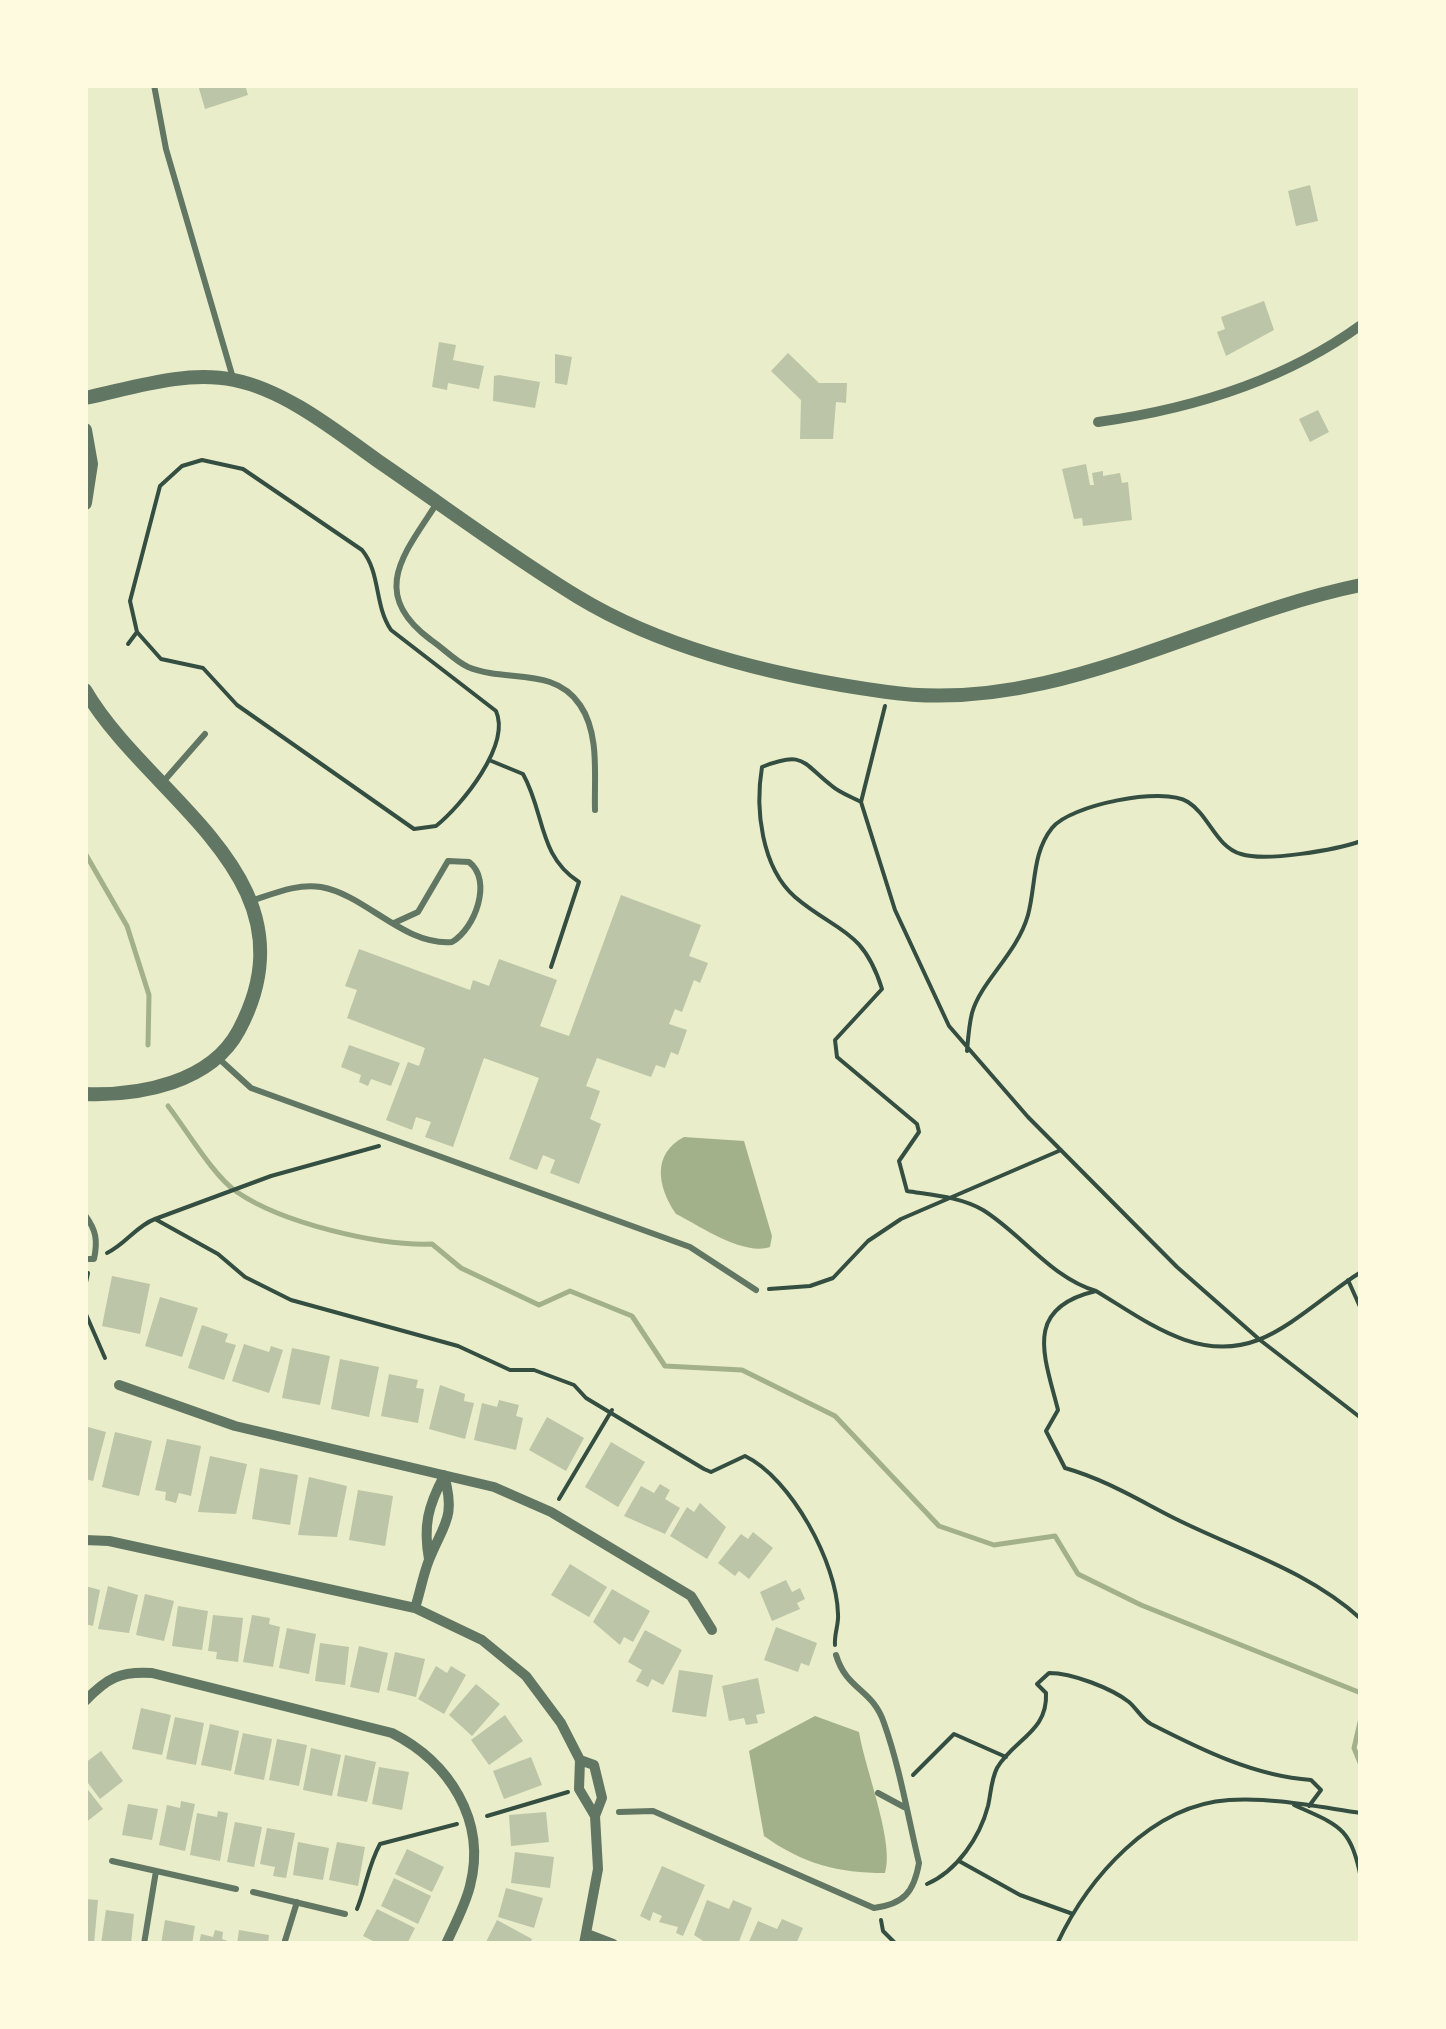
<!DOCTYPE html>
<html>
<head>
<meta charset="utf-8">
<style>
  body { margin:0 }
  #map { position:relative; width:1446px; height:2029px; overflow:hidden; background:#e9edc9; font-family:Lato,sans-serif }
  canvas { display:block }
  .frame { position:absolute; inset:0; border:88px solid #fefae0; pointer-events:none }
</style>
</head>
<body>
<div id="map">
<canvas width="1446" height="2029"></canvas>
<div class="frame"></div>
</div>
<script>
const ctx = document.querySelector('canvas').getContext('2d');
ctx.lineJoin = 'round';
function paint(path, color) { ctx.fillStyle = color; ctx.fill(path, 'evenodd'); }
function strokePath(path, color, width, dash) { ctx.strokeStyle = color; ctx.lineWidth = width; ctx.lineCap = dash ? 'butt' : 'round'; ctx.setLineDash(dash || []); ctx.stroke(path); }
const water = new Path2D(`
  M684,1137L744,1141L772,1236L770,1247C743,1256 700,1226 676,1214C657,1186 652,1154 684,1137Z
  M815,1716L859,1732C865,1769 895,1843 885,1873C838,1873 803,1864 764,1836L749,1751Z`);
const stream = new Path2D(`
  M85,853L127,926L149,995L148,1045
  M168,1106C186,1129 214,1177 237,1192C282,1223 378,1246 432,1244L461,1268L539,1305L570,1291L632,1316L665,1366L742,1370L835,1416L939,1526L994,1545L1055,1536L1078,1574L1141,1605L1361,1693
  M1361,1718L1354,1748L1361,1765`);
const building = new Path2D(`
  M198,85H245L248,95L205,109Z
  M1310,185L1318,221L1296,226L1288,191Z
  M1264,301L1274,330L1226,356L1217,332L1225,329L1221,317Z
  M439,342L456,345L453,360L484,366L479,389L448,383L447,390L432,387Z
  M788,353L819,383H847L846,403L836,402L833,439H800L801,400L771,371Z
  M555,354L572,357L567,385L555,383Z
  M499,375L540,382L535,408L493,401L494,376Z
  M1318,410L1329,432L1310,442L1299,419Z
  M1086,464L1090,485H1094L1092,473L1103,471V476L1120,473L1122,483L1128,482L1132,520L1083,526L1082,518L1074,519L1062,469Z
  M621,895L701,925L689,956L708,963L700,983L694,980L682,1012L675,1009L669,1024L687,1030L678,1055L671,1052L665,1068L656,1065L651,1077L597,1058L586,1086L600,1091L590,1119L601,1124L579,1184L550,1173L555,1160L543,1155L537,1170L509,1159L539,1078L484,1058L453,1147L425,1137L431,1122L416,1117L412,1130L386,1120L408,1062L419,1066L425,1048L347,1018L357,990L345,986L359,949L470,990L473,980L489,986L499,959L557,980L540,1026L569,1036Z
  M349,1045L400,1063L391,1086L371,1079L368,1086L359,1082L361,1075L341,1067Z
  M112,1276L150,1284L140,1334L102,1326Z
  M160,1297L198,1308L182,1357L145,1346Z
  M202,1325L228,1334L225,1342L236,1345L224,1380L188,1368Z
  M244,1344L269,1352L271,1346L283,1350L269,1393L232,1381Z
  M292,1348L330,1356L320,1405L282,1398Z
  M340,1359L379,1367L369,1417L331,1409Z
  M389,1374L418,1380L416,1388L424,1389L418,1423L381,1416Z
  M440,1385L465,1394L464,1401L474,1403L465,1439L429,1429Z
  M499,1400L519,1405L516,1416L523,1418L516,1450L474,1440L482,1403L497,1407Z
  M547,1417L584,1438L566,1471L529,1450Z
  M88,1427L106,1432L93,1481L85,1479Z
  M115,1432L152,1441L139,1496L102,1487Z
  M167,1439L201,1446L191,1496L179,1493L176,1503L165,1500L166,1492L155,1490Z
  M611,1442L645,1462L618,1507L585,1487Z
  M210,1456L247,1464L236,1514L198,1512Z
  M260,1468L298,1475L290,1525L252,1519Z
  M309,1477L347,1486L337,1537L298,1535Z
  M660,1484L670,1490L665,1499L680,1508L665,1534L624,1516L641,1486L654,1493Z
  M358,1490L393,1496L385,1546L349,1540Z
  M700,1503L726,1527L707,1559L670,1536L687,1507L694,1512Z
  M753,1532L773,1548L749,1579L739,1571L735,1576L718,1563L741,1534L748,1539Z
  M570,1564L607,1587L589,1617L551,1595Z
  M786,1580L792,1592L800,1588L805,1599L797,1603L800,1609L772,1621L760,1592Z
  M85,1586L100,1590L93,1626L85,1624Z
  M108,1586L138,1595L129,1633L98,1629Z
  M612,1589L650,1611L633,1642L624,1637L620,1645L593,1622Z
  M145,1594L174,1601L164,1641L136,1635Z
  M178,1606L208,1611L202,1650L172,1646Z
  M213,1615L243,1618L238,1662L216,1659L217,1652L208,1651Z
  M252,1615L270,1618L269,1624L280,1627L273,1667L243,1662Z
  M776,1627L817,1643L809,1666L801,1663L798,1672L764,1660Z
  M287,1628L316,1634L309,1674L279,1668Z
  M645,1630L682,1650L663,1685L652,1679L648,1687L636,1681L642,1670L628,1662Z
  M320,1643L349,1647L345,1685L315,1681Z
  M359,1646L388,1653L379,1693L350,1687Z
  M395,1652L425,1659L416,1697L387,1690Z
  M436,1666L447,1673L451,1666L466,1675L444,1714L418,1699Z
  M679,1670L713,1675L706,1717L672,1712Z
  M758,1678L765,1713L756,1715L758,1723L746,1725L744,1718L729,1721L722,1686Z
  M476,1684L500,1704L472,1736L449,1715Z
  M141,1708L171,1715L162,1755L132,1749Z
  M505,1715L523,1741L489,1765L471,1740Z
  M175,1717L204,1723L196,1765L166,1759Z
  M210,1724L239,1731L231,1771L201,1765Z
  M243,1733L272,1739L264,1780L234,1774Z
  M277,1739L307,1745L299,1786L269,1780Z
  M311,1748L341,1755L332,1796L303,1790Z
  M101,1751L123,1781L100,1799L85,1779V1763Z
  M345,1755L376,1762L367,1802L337,1796Z
  M531,1757L542,1785L504,1799L493,1771Z
  M379,1767L409,1772L402,1810L372,1804Z
  M85,1786L103,1809L85,1823Z
  M181,1801L195,1804L185,1851L159,1845L167,1805L180,1808Z
  M128,1804L158,1809L152,1840L122,1835Z
  M218,1811L228,1813L220,1861L190,1855L197,1813L217,1817Z
  M546,1812L549,1842L511,1846L509,1815Z
  M235,1822L262,1827L254,1867L227,1862Z
  M267,1828L295,1833L286,1878L273,1876L275,1867L260,1864Z
  M298,1842L329,1848L323,1880L293,1875Z
  M337,1842L365,1847L358,1886L329,1880Z
  M407,1849L444,1867L432,1892L395,1874Z
  M515,1852L554,1857L550,1888L511,1883Z
  M662,1866L705,1885L683,1936L676,1933L678,1927L659,1922L662,1916L653,1912L650,1921L640,1916Z
  M394,1878L431,1896L418,1924L381,1906Z
  M506,1888L543,1898L534,1928L498,1917Z
  M85,1899L98,1900L94,1944H85Z
  M707,1900L729,1909L733,1900L752,1908L738,1944H708L694,1935Z
  M377,1909L415,1928L407,1944H379L363,1936Z
  M106,1910L134,1914L131,1944H101Z
  M782,1919L803,1928L796,1944H748L758,1921L777,1929Z
  M165,1920L195,1926L192,1944H161Z
  M497,1920L532,1939L530,1944H485Z
  M215,1930L223,1932L222,1939L236,1944H199L201,1934L213,1937Z
  M239,1930L269,1935L268,1944H237Z`);
const path = new Path2D(`
  M202,460L243,469L362,550C381,573 374,605 391,630L496,711C511,745 462,805 436,826L414,829L237,705L203,668L161,659L137,632L130,601L160,486L182,466Z
  M128,644L137,632
  M885,706L861,802L895,910L949,1026L1028,1117L1177,1267L1260,1340L1361,1418
  M489,760L523,774C545,813 538,856 579,882L551,967
  M861,802C852,797 840,793 832,786C802,763 805,750 762,767C755,808 761,867 795,897C836,932 863,928 882,989L835,1040L837,1057L917,1124L919,1132L899,1161L907,1191C932,1195 961,1197 983,1210C1023,1235 1050,1277 1096,1291
  M967,1051C968,1039 969,1025 972,1013C981,981 1017,954 1028,915C1036,885 1032,853 1052,828C1070,805 1163,786 1188,802C1209,815 1216,847 1241,854C1266,862 1336,850 1361,841
  M155,1219L271,1176L379,1146
  M107,1253C126,1244 136,1226 155,1219L218,1254L245,1277L291,1300L458,1346L510,1370H534L574,1385L586,1398L704,1469L711,1472L745,1456C791,1478 837,1563 838,1614C839,1624 834,1634 835,1645
  M1361,1272C1330,1291 1291,1328 1258,1340C1198,1363 1146,1321 1096,1291C1023,1308 1044,1355 1058,1410L1046,1431L1065,1468C1107,1480 1140,1501 1178,1520C1241,1551 1308,1571 1361,1619
  M1348,1280L1361,1309
  M85,1287L88,1273
  M769,1289L810,1286L833,1278L868,1241L901,1219L1061,1150
  M85,1312L105,1358
  M559,1499L612,1410
  M913,1775L954,1734L1006,1757
  M1294,1805C1340,1826 1350,1826 1361,1878
  M487,1816L568,1792
  M959,1861L1020,1895L1073,1914
  M927,1884C957,1871 980,1837 988,1806C991,1793 991,1780 997,1768C1014,1739 1048,1732 1046,1693L1037,1684L1049,1673C1072,1673 1111,1688 1129,1702C1137,1709 1142,1719 1151,1724C1200,1749 1254,1776 1311,1780L1321,1790L1309,1806
  M357,1909C366,1887 368,1866 380,1844L457,1824
  M881,1920L883,1931L896,1944
  M1057,1944C1088,1878 1151,1805 1229,1800C1272,1797 1319,1807 1361,1813`);
const service = new Path2D(`
  M154,85L166,149L233,378
  M437,503C404,554 368,593 431,640C443,648 455,661 468,667C506,683 554,666 580,705C600,734 594,777 595,810
  M163,782L205,734
  M251,901C273,894 297,883 321,887C366,895 404,946 452,942C475,929 493,880 469,862L448,861L418,912L394,923
  M217,1057L251,1088L690,1247L756,1290
  M85,1215C96,1230 98,1240 94,1259H85
  M878,1793L904,1807
  M619,1812L653,1811L874,1908C904,1904 914,1892 919,1863C908,1817 900,1768 884,1723C872,1688 847,1691 836,1655
  M112,1861L236,1889
  M253,1892L345,1914
  M144,1944L156,1871
  M284,1944L297,1902`);
const minor = new Path2D(`
  M1098,422C1192,409 1284,381 1361,325
  M119,1385L235,1426L494,1487L551,1512L691,1596L712,1630
  M85,1540L109,1541L415,1608L482,1640L526,1676L561,1723L580,1760L579,1789L595,1816
  M429,1559C423,1526 428,1506 444,1476
  M415,1608C420,1593 423,1575 429,1560C444,1523 456,1518 444,1475
  M85,1701C107,1678 120,1671 152,1673L392,1733C449,1762 487,1820 470,1886C465,1906 454,1926 446,1944
  M580,1760L594,1765L602,1798L595,1816L598,1869L584,1944
  M587,1934L613,1944`);
const tertiary = new Path2D(`
  M85,398C133,388 185,370 234,380C285,390 336,431 378,461C444,506 509,555 578,597C667,651 785,678 887,692C1053,716 1203,617 1361,585
  M85,430L91,464L85,503
  M85,690C149,800 320,878 239,1030C211,1083 139,1096 85,1094`);
paint(water, '#a3b18a');
strokePath(stream, '#a3b18a', 5);
paint(building, '#bcc5a7');
strokePath(path, '#344e41', 4);
strokePath(service, '#617663', 6);
strokePath(minor, '#617663', 10);
strokePath(tertiary, '#617663', 14);
</script>
</body>
</html>
